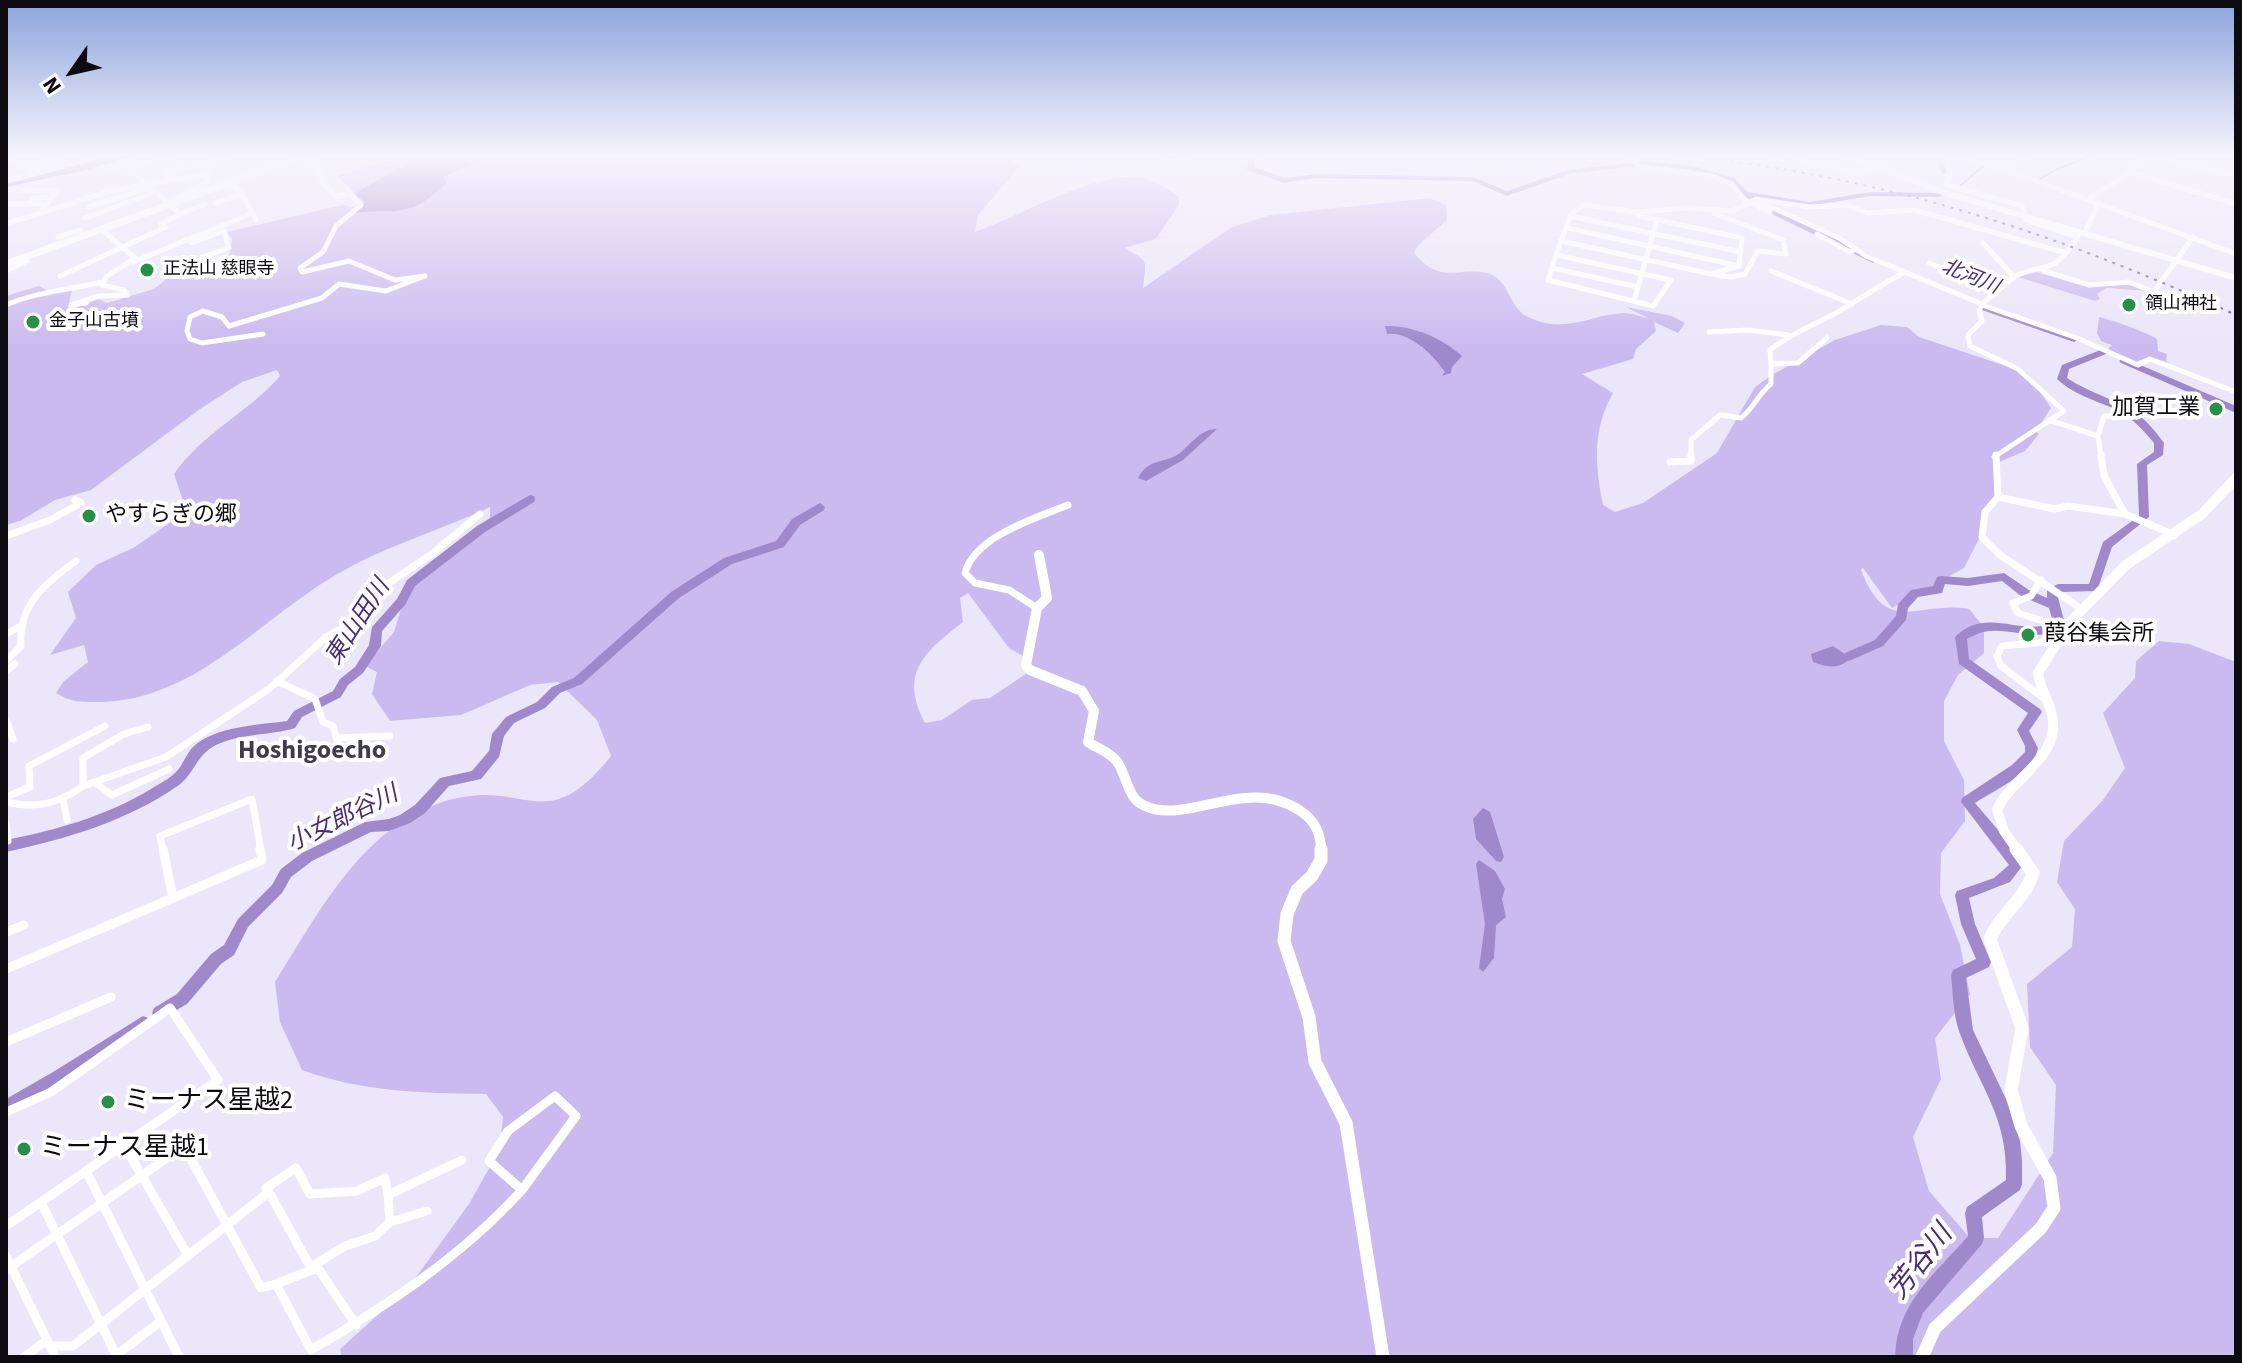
<!DOCTYPE html>
<html>
<head>
<meta charset="utf-8">
<style>
  body { margin:0 }
  #map { position:relative; width:2242px; height:1363px; overflow:hidden; background:#ebe6f9; font-family:"Source Sans 3",sans-serif }
  canvas { display:block }
  .frame { position:absolute; inset:0; border:8px solid #0d0b11; pointer-events:none }
  .north { position:absolute; left:32px; top:32px; width:80px; height:80px; -webkit-text-stroke:6px #fff; paint-order:stroke; rotate:236deg; font-size:22px; font-weight:700; line-height:32px; text-align:center; color:#0d0b11 }
  .north::after { content:''; display:block; margin:auto; width:28px; height:36px; background:#0d0b11; clip-path:polygon(50% 0,100% 100%,50% 72%,0 100%) }
</style>
</head>
<body>
<div id="map">
<canvas width="2242" height="1363"></canvas>
<div class="frame"></div>
<div class="north">N</div>
</div>
<script>
const ctx = document.querySelector('canvas').getContext('2d');
ctx.lineJoin = 'round';
function paint(path, color) { ctx.fillStyle = color; ctx.fill(path, 'evenodd'); }
function strokePath(path, color, width, dash) { ctx.strokeStyle = color; ctx.lineWidth = width; ctx.lineCap = dash ? 'butt' : 'round'; ctx.setLineDash(dash || []); ctx.stroke(path); }
function drawText(font, color, halo, rows, align = 'center') {
  ctx.font = font + ' "Source Sans 3","Noto Sans JP",sans-serif'; ctx.lineWidth = 8; ctx.setLineDash([]); ctx.textBaseline = 'middle'; ctx.strokeStyle = halo; ctx.fillStyle = color; for (const [text, x, y, turn = 0] of rows) {
    ctx.save(); ctx.translate(x, y); ctx.rotate((+turn || 0) * Math.PI / 180); ctx.textAlign = isNaN(turn) ? turn : align; if (halo) ctx.strokeText(text, 0, 0); ctx.fillText(text, 0, 0); ctx.restore();
  }
}
const green = new Path2D(`
  M411,154H1003L1019,167L978,215L975,232C1018,217 1096,171 1140,177C1153,179 1168,189 1179,197V205L1156,239L1124,248C1150,262 1146,259 1143,288L1232,227L1271,215L1430,198L1446,205L1447,219C1438,231 1419,240 1414,253C1442,286 1458,266 1487,273C1510,279 1508,307 1528,317C1566,335 1592,314 1624,313C1632,313 1641,317 1648,318L1626,307L1672,316L1685,323L1678,333L1654,322L1656,331L1636,349L1633,359L1582,374L1613,393C1592,430 1595,465 1603,505L1615,512L1643,503L1717,453L1755,387L1772,375L1835,340L1881,325L1907,327L1919,337L2027,373L2051,408L2036,431L2039,434L2025,451L1997,463L1996,498L1983,510L1980,537L1964,568L1892,608L1863,568L1861,570C1887,638 1918,600 1969,609L1984,627V653L1958,675L1944,701V741L1964,780L1965,821L1941,853L1940,894L1960,945L1970,994L1935,1038L1941,1079L1913,1137L1929,1191L1970,1238H1998L2053,1153L2056,1085L2030,1047L2027,984L2072,947L2075,909L2057,882L2064,841L2103,800L2125,768L2103,713L2135,678L2136,661L2159,641L2189,644L2236,662V1357H342L340,1349L408,1288L469,1204L500,1149L503,1117L486,1094C422,1093 362,1092 302,1070L280,1022L275,982C320,911 364,822 453,799C527,780 546,838 611,756L597,720L558,682L530,685L461,715L390,721L372,694L377,672L365,666L394,632L406,593L480,528L490,517V507C439,531 382,547 334,576C258,621 192,703 96,702C80,702 70,702 56,693L63,682L88,662L84,645L50,655L76,618L68,592L96,565L135,547L182,514L184,504L174,474C202,433 248,413 280,376L277,370L242,382L200,409L91,490L55,500L20,521L6,525V306L22,298L50,295H28L6,303V296L39,286L50,292L81,284L59,293L72,290L67,311L99,299L107,303L154,289L176,271L229,257L232,239L227,232L342,205L352,207L358,204L348,192L352,190L337,176ZM968,593L1009,648L1028,659L1033,669L990,698L972,700L942,720L925,723C899,673 924,652 963,622L960,598Z
  M2036,272L2086,286L2135,285L2148,291L2107,288L2097,294L2100,299L2095,301L2018,277Z
  M2099,317C2107,318 2151,334 2157,339L2158,351L2167,354L2166,361L2170,363L2149,357L2135,362L2108,349L2112,345L2101,341L2097,333Z`);
const water = new Path2D(`
  M120,154H138L87,170L6,187V184Z
  M424,154H513L483,159L443,177L447,182C410,221 392,208 355,213L365,202L354,194Z
  M1385,326C1412,325 1442,338 1462,356L1452,367L1451,373L1442,376L1445,372C1433,355 1410,331 1387,334Z
  M1217,429L1183,460L1146,481L1138,478C1149,457 1166,464 1180,453C1191,444 1202,428 1217,429Z
  M1833,646L1851,658C1840,669 1828,668 1813,662L1811,654Z
  M1483,808L1490,812L1504,857L1501,862L1496,861L1476,839L1473,819Z
  M1479,860L1495,871L1505,889L1502,899L1506,917L1496,925L1494,958L1483,972L1479,968L1485,924L1476,864Z`);
const stream = new Path2D(`
  M2040,179C2058,166 2073,165 2091,154
  M1960,186L1983,166`);
const river = new Path2D(`
  M1150,154H1199L1174,159Z
  M1249,154H1257L1254,167L1285,178L1316,174L1473,177L1507,191L1568,170L1644,161L1693,166L1734,178L1748,192L1809,202L1871,192L1939,193L1943,195L1939,197L1871,196L1809,206L1753,197L1876,258L1877,260L1873,263L1751,204L1728,182L1692,170L1644,165L1569,174L1507,196L1472,181L1316,178L1284,183L1247,170Z
  M1943,154H1951L1945,162L1949,171L1945,173H1942L1937,162Z
  M1982,304L2077,337L2079,339L2074,342L2071,341L1979,309L1977,307Z
  M2103,349L2108,352L2106,354L2069,369L2067,378C2089,393 2116,399 2137,414C2148,422 2156,432 2164,443L2163,455L2147,465L2149,517L2112,547L2097,591L2060,592L2057,594L2065,624C2045,645 2016,629 1991,631C1982,631 1975,635 1967,639L1969,659L2040,709L2042,712L2029,731L2038,748C2033,774 1996,789 1975,803L2010,844L2023,865L2010,882L1969,898L1975,924L1991,962L1989,967L1966,978L1973,1030L2006,1099L2020,1141L2022,1161V1184L2020,1190L1982,1217L1984,1238L1982,1244L1923,1313L1913,1339V1357H1895C1897,1301 1935,1275 1968,1236L1965,1213L1967,1207L2006,1180C2008,1114 1979,1088 1959,1031C1953,1014 1953,993 1951,975L1953,970L1976,959L1961,924L1955,895L1957,891L1994,878L2009,865L1961,802L1962,798L2012,765L2025,752V746L2017,730L2028,713L1959,664L1955,637C1986,605 2024,638 2053,622L2049,608L2021,596L2002,581L1968,586L1945,584L1942,593L1918,597L1908,608L1906,620L1883,646L1849,661L1843,656L1845,653L1875,640L1896,616L1898,604L1911,590L1933,586L1937,577L1941,576L1968,578L2004,573L2029,590L2047,598V590L2058,584H2089L2103,542L2139,516L2137,464L2154,452V443C2144,431 2134,420 2121,412C2099,401 2075,396 2057,379L2062,365Z
  M2124,358L2236,406V413L2121,363L2119,361Z
  M530,495L534,496L535,499L534,502L485,532L415,586L405,605L382,631L381,646L363,673L348,685L341,697L302,717L295,728C269,736 241,733 216,745C196,755 195,773 179,785C128,821 66,839 6,852V840C57,830 106,816 151,789C159,784 169,779 176,772C183,765 186,754 193,747C215,726 259,725 287,721L294,711L333,691L340,679L355,667L369,645L372,627L397,599L407,580L477,526Z
  M820,503L825,507L824,510L800,525L784,547L732,564L679,598L582,684L560,693L545,708L514,723L504,736L499,757L481,779L449,786L425,813L410,823L389,831L371,832L312,861L291,877L282,893L248,927L234,955L221,964L187,1004L159,1020L154,1018L152,1013L154,1008L177,994L211,954L224,945L238,919L272,885L281,869L302,853L365,822L389,819L400,815L415,805L440,778L472,771L489,751L492,734L506,717L537,702L552,687L574,678L671,592L724,558L776,541L792,519Z
  M143,1016L148,1018L150,1023L148,1028L47,1093L6,1115V1099L53,1072Z`);
const streetFar2 = new Path2D(`
  M1626,154L1640,167L1713,176L1732,184L1745,200L1770,212
  M1792,154L1805,157L1806,162
  M1951,154L2006,170L2236,254
  M2154,154L2196,168L2230,174L2236,169
  M6,158L30,167L33,174L95,156
  M25,165L61,154
  M195,165L226,157
  M32,169L52,163
  M108,170L126,165
  M163,170L172,175L168,178
  M2006,170L2024,154
  M167,172L180,168
  M2129,172L2236,204
  M6,180L33,174
  M230,183L241,192L256,220
  M22,190L57,191L42,210
  M32,199L52,197
  M175,199L207,182L214,154
  M2088,199L2126,175L2147,154
  M1758,201L1839,238L1866,256L1982,304L2014,277
  M215,203L242,194
  M10,204H46
  M89,207L149,188
  M1636,212L1639,216L1742,238L1739,266L1711,274L1731,277L1745,274L1758,251L1786,254L1783,240L1714,213
  M180,214L205,204
  M1570,216L1741,252
  M85,218L155,192
  M6,224L110,191L207,174
  M161,224L180,214L129,168L171,154
  M1567,228L1739,266
  M2085,232L2099,203
  M1817,234L1850,252L1854,250
  M58,237L80,230
  M186,239L192,243L224,231L229,248L202,257
  M1561,241L1711,274
  M1983,243L2014,277C2033,265 2051,273 2066,253
  M1556,255L1671,280L1653,306L1548,280Z
  M1556,255L1571,214L1584,205L1636,212L1688,208L1733,211L1756,199L1810,207L1846,205L1868,213L1915,210L2066,253L2078,237L2026,220L2022,206L1945,184L1950,176L1945,159L1952,154
  M133,262L253,213
  M1929,263L1997,292
  M1552,268L1638,287
  M6,271L27,261L25,258
  M1771,271L1852,304
  M2044,271L2089,285L2129,282L2154,292L2193,237
  M60,276L166,227
  M1634,301L1657,220
  M86,303L71,305L98,296L128,295L124,290L102,285L106,277L135,258L103,231
  M6,305C35,292 70,290 101,282
  M1709,332L1748,330L1789,335
  M263,334L202,343L190,339L187,331L190,317L203,311L222,317L229,326L322,298L339,284L386,291L425,276L395,280L349,261L302,272L300,268L323,252L336,226L361,205L350,193L336,197L322,182L323,178
  M1771,364L1770,350C1794,331 1821,323 1846,307C1866,295 1884,283 1905,272
  M2049,420L2098,436L2101,457
  M2098,436L2104,416H2112L2116,407
  M1691,457V440L1720,415L1741,418C1754,408 1758,394 1771,384V364L1798,363L1827,338
  M1994,457L2064,411L2018,369L1970,346L1968,335L1982,321L1979,310L1982,305L2077,338L2138,365L2150,359L2236,392`);
const streetFar1 = new Path2D(`
  M1996,455L1998,497L2055,509L2068,506L2125,514
  M2101,455L2104,476L2125,514L2175,535
  M1670,462L1691,461V455
  M1998,497L1985,512L1982,537L2000,555L2082,609
  M6,536L50,520L81,503L75,500
  M1037,608L1009,590L975,583L965,573C975,536 1036,518 1068,505
  M2040,620L2018,613L2013,603L2031,596L2041,580
  M6,634L19,627
  M6,661L21,646C18,605 45,583 76,561
  M6,671L15,664
  M277,681L315,699L323,722L333,726L336,738L390,736
  M2042,697L2001,666L1997,656L2002,646L2057,641
  M6,720L13,739
  M94,782L112,795L169,769
  M83,786L166,757L269,689L326,637L358,619L383,587L432,554L480,514
  M6,797L30,787L29,766L105,726
  M63,799L67,820
  M6,802C36,809 58,804 83,786V758L124,734L148,727
  M6,823L8,841
  M163,851L160,836L252,799L261,851`);
const street = new Path2D(`
  M163,849L173,898
  M173,898L262,860L260,849
  M6,932L24,925
  M6,969L173,898
  M6,1042L111,997
  M555,1096L576,1116L522,1190L489,1161L508,1131Z
  M6,1112L51,1092L170,1008L218,1080L41,1202
  M124,1145L187,1254
  M86,1171L161,1321L114,1357
  M269,1192L266,1188L296,1168L310,1194L357,1191L385,1178L388,1195
  M390,1222L388,1195L462,1160
  M6,1226L41,1202L117,1357
  M6,1256L47,1340
  M311,1267L345,1246L375,1236L390,1222L427,1211
  M6,1270L184,1146L261,1288L276,1284
  M313,1270L318,1268L356,1325
  M161,1321L179,1357
  M50,1346H73L269,1192L312,1270L276,1284L311,1350C388,1305 461,1257 522,1190
  M24,1357L47,1340L55,1357`);
const secondaryFar2 = new Path2D(`
  M307,154L323,178
  M6,264L307,154`);
const secondaryFar1 = new Path2D(`
  M1039,555L1047,598L1037,608L1026,665L1030,670L1082,691L1094,711L1088,742C1097,748 1113,754 1118,763C1126,775 1128,798 1143,805C1185,827 1246,775 1299,810C1315,820 1321,833 1321,851
  M2018,851L2004,831L1997,810C2011,778 2056,761 2053,721C2052,705 2040,690 2038,673L2071,621L2126,565L2202,514L2236,478`);
const secondary = new Path2D(`
  M1321,849V860L1312,876L1297,890L1287,914L1284,941L1309,1017L1315,1062L1346,1123L1383,1357
  M1922,1357L1935,1328L2041,1228L2054,1208L2050,1178L2021,1126L2011,1090L2022,1028L1990,939C2000,914 2025,900 2033,873L2016,849`);
const highway = new Path2D(`
  M1755,154H1771L1851,170H1863L1869,167L1840,154H1851L1945,190L2236,275V281L1939,194L1876,169L1865,174H1851Z`);
const rail = new Path2D(`
  M1668,154C1876,174 2047,229 2236,315`);
const markers = [
  [147,270,8,"#278f46"],
  [2129,305,8,"#278f46"],
  [33,322,8,"#278f46"],
  [2216,409,8,"#278f46"],
  [89,516,8,"#278f46"],
  [2028,635,8,"#278f46"],
  [108,1102,8,"#278f46"],
  [24,1149,8,"#278f46"]
];
const farPoinames = [
  ["正法山 慈眼寺",163,270],
  ["領山神社",2145,305],
  ["金子山古墳",49,322]
];
const farWaternames = [
  ["北河川",1970,278,22]
];
const poiNames = [
  ["加賀工業",2200,409,"right"],
  ["やすらぎの郷",105,516],
  ["葭谷集会所",2044,635]
];
const waterNames = [
  ["東山田川",359,623,-57],
  ["小女郎谷川",343,820,-26]
];
const quarterNames = [
  ["Hoshigoecho",312,752]
];
const nearPoinames = [
  ["ミーナス星越2",124,1102],
  ["ミーナス星越1",40,1149]
];
const nearWaternames = [
  ["芳谷川",1922,1263,-52]
];
paint(green, '#cbbaef');
paint(water, '#9f89cb');
strokePath(stream, '#9f89cb', 2);
paint(river, '#9f89cb');
strokePath(streetFar2, '#fff', 5);
strokePath(streetFar1, '#fff', 7);
strokePath(street, '#fff', 9);
strokePath(secondaryFar2, '#fff', 7);
strokePath(secondaryFar1, '#fff', 10);
strokePath(secondary, '#fff', 13);
paint(highway, '#fff');
strokePath(rail, '#6e6b77', 2, [3, 6]);
const sky = ctx.createLinearGradient(0, 0, 0, 345);
sky.addColorStop(0, '#8ba3dc');
sky.addColorStop(0.45, '#f6f4fc');
sky.addColorStop(1, '#f6f4fc00');
ctx.fillStyle = sky;
ctx.fillRect(0, 0, 2242, 345);
for (const [x, y, r, color] of markers) { const dot = new Path2D(); dot.arc(x, y, r, 0, 2 * Math.PI); ctx.fillStyle = color; ctx.fill(dot); strokePath(dot, '#fff', 3); }
drawText('18px', '#0d0b11', '#fff', farPoinames, 'left');
drawText('italic 20px', '#4b2a78', '#fff', farWaternames);
drawText('22px', '#0d0b11', '#fff', poiNames, 'left');
drawText('italic 24px', '#4b2a78', '#fff', waterNames);
drawText('bold 26px', '#413c4b', '#fff', quarterNames);
drawText('26px', '#0d0b11', '#fff', nearPoinames, 'left');
drawText('italic 28px', '#4b2a78', '#fff', nearWaternames);
</script>
</body>
</html>
